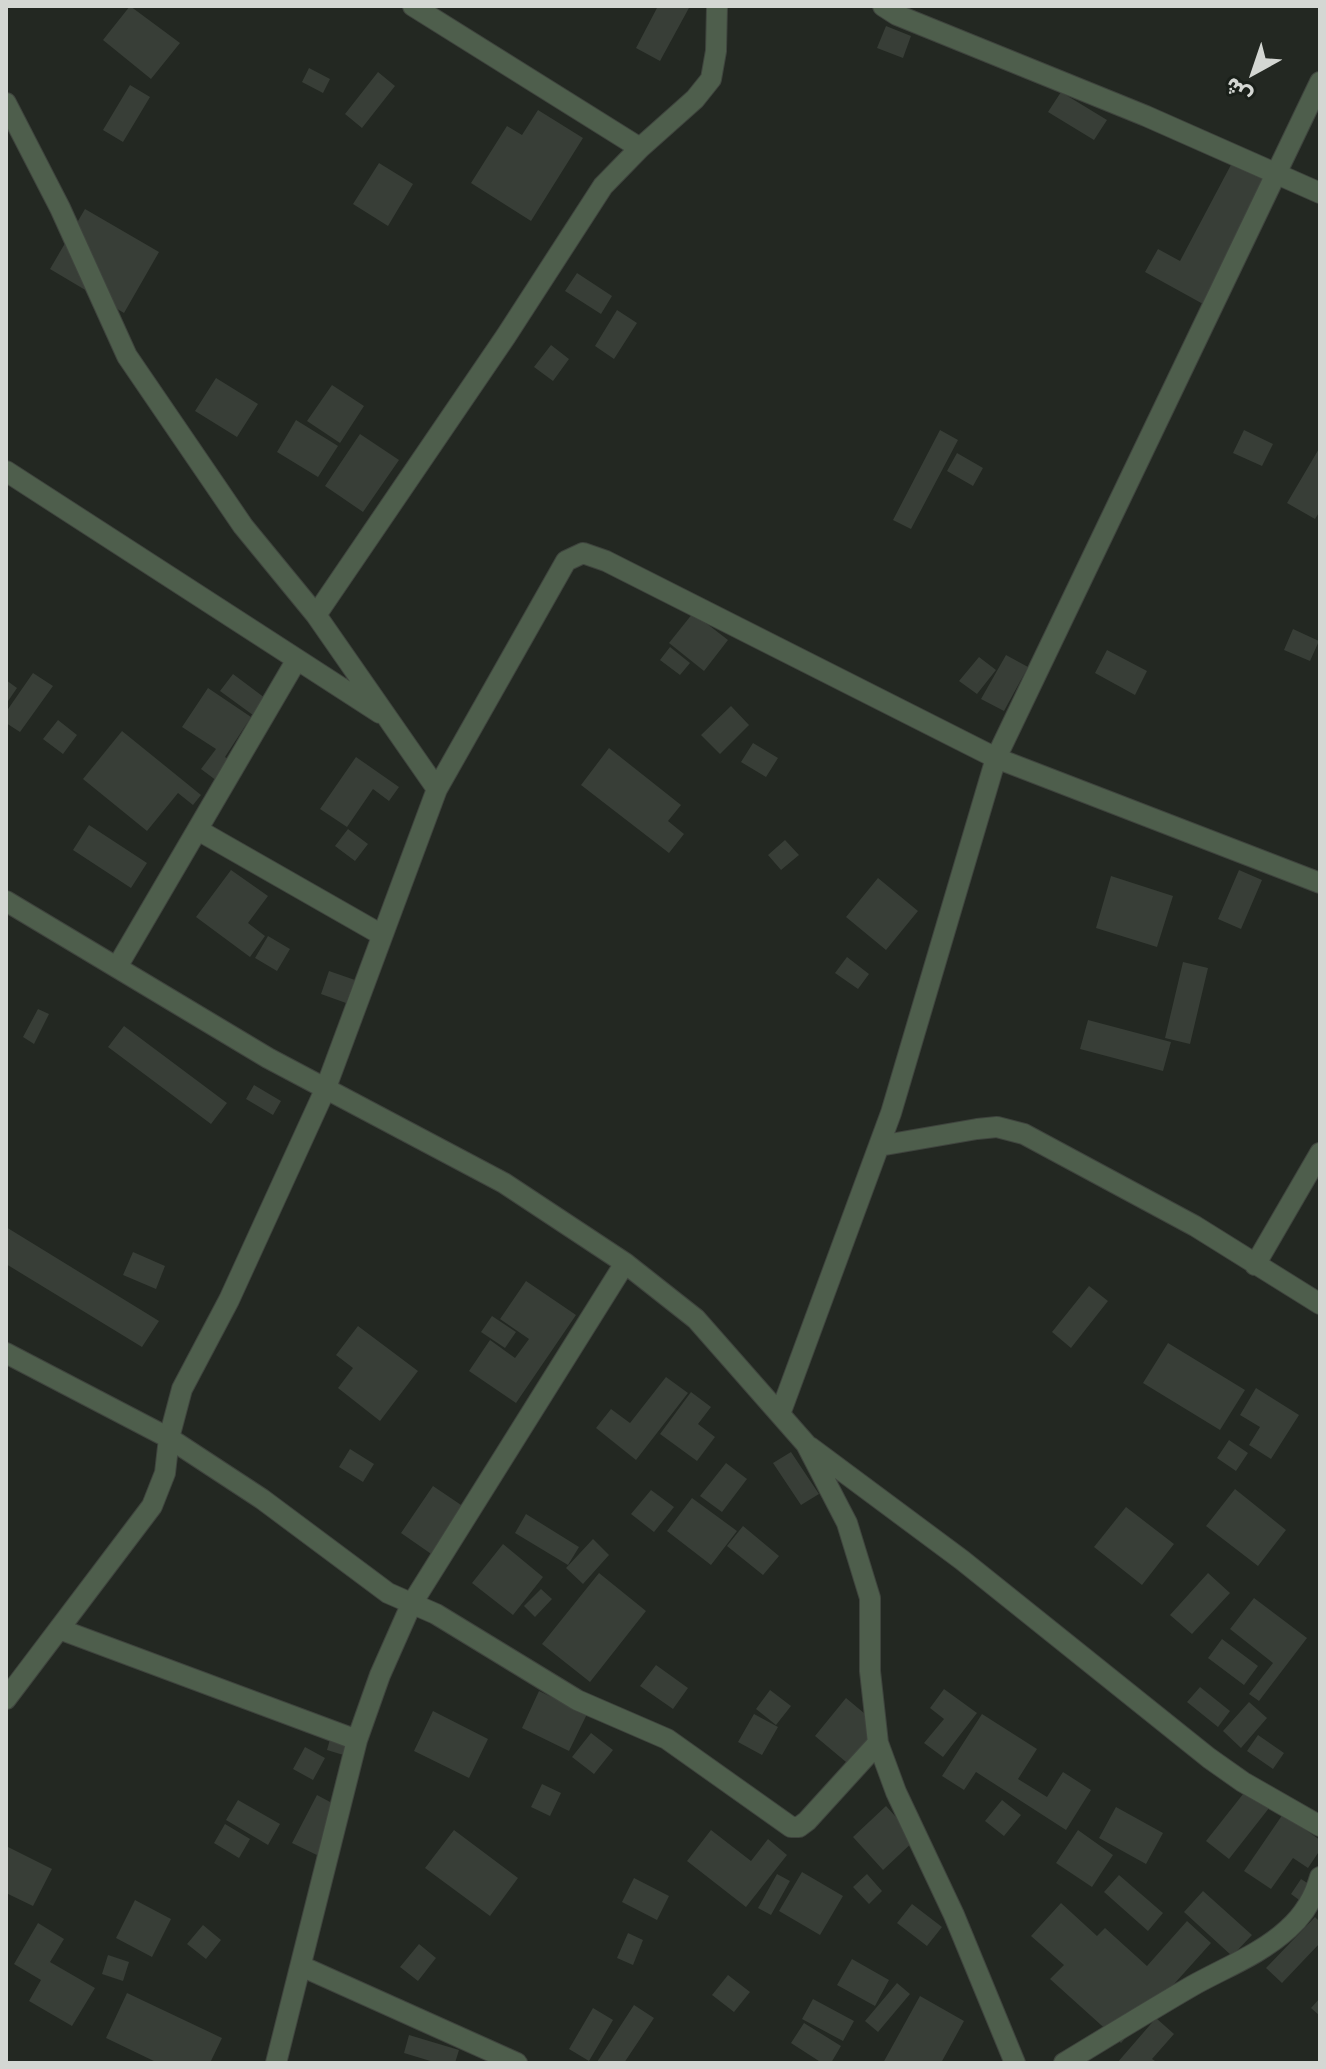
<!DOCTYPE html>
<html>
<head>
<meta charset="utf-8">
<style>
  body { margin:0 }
  #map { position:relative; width:1326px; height:2069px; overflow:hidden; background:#232822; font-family:Rubik,Cairo,sans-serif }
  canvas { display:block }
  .frame { position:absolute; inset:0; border:8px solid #d4d7d3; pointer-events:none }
  .north { position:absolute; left:1214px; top:32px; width:80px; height:80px; -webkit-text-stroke:6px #191f19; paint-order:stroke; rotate:220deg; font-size:22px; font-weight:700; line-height:32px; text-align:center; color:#d4d7d3 }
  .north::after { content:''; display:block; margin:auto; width:28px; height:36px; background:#d4d7d3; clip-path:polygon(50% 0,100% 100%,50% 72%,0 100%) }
</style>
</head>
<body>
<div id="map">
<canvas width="1326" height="2069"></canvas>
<div class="frame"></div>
<div class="north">ش</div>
</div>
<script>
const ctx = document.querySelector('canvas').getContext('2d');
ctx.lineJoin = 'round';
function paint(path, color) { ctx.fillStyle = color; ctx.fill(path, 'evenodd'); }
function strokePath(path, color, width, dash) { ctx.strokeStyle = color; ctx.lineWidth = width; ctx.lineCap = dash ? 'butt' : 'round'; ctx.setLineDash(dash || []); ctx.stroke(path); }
const building = new Path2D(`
  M130,6L180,43L151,79L103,40Z
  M658,6H690L660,61L636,48Z
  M886,26L911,36L903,58L877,48Z
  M309,68L330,79L323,93L302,82Z
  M378,72L395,86L362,128L345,114Z
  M130,85L150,97L123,142L103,130Z
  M1061,92L1107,120L1094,140L1048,112Z
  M538,110L583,138L531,221L471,183L507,126L522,135Z
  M1233,161L1269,181L1203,304L1145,272L1158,249L1180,261Z
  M379,163L413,184L388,226L353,204Z
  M85,209L159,252L124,313L50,269Z
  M577,273L612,296L601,314L565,291Z
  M617,310L637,323L614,359L595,346Z
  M551,345L569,359L553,381L534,367Z
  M216,378L258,404L237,437L195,411Z
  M332,385L364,406L340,443L307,421Z
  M296,420L338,446L318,477L277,452Z
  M940,430L958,440L911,529L893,520Z
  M1244,430L1273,444L1262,466L1233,453Z
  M360,434L399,460L363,512L325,486Z
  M1320,447V511L1315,519L1287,503Z
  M957,453L983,468L973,486L947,471Z
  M693,613L728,640L704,671L669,643Z
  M1293,629L1319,641L1310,661L1284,650Z
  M670,647L690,663L680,675L660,660Z
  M1107,650L1147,671L1135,695L1095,673Z
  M1006,655L1028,667L1004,711L981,699Z
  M979,657L996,670L977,694L959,681Z
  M33,673L53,686L20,732L6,723V712Z
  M233,674L269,701L257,718L220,691Z
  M6,680L17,688L6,704Z
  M208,688L251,717L225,757L231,761L217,781L201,769L216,749L182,727Z
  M731,706L749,725L720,754L701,735Z
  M58,720L77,735L63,754L43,739Z
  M122,731L201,795L193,805L178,793L147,831L83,779Z
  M753,743L778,758L766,777L741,762Z
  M609,748L681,805L668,821L684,834L669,853L581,785Z
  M356,757L399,787L389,801L373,789L347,827L320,809Z
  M89,825L147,863L131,888L73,850Z
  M348,829L368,844L355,861L335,846Z
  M785,840L799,855L781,870L768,855Z
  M231,870L268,896L248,923L265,936L250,957L196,917Z
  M1239,870L1262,880L1241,929L1218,919Z
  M1111,876L1173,896L1157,947L1096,928Z
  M878,878L918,911L886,950L846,917Z
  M268,936L290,949L277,971L255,958Z
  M847,957L869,974L858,989L835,973Z
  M1183,962L1208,968L1190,1044L1165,1038Z
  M329,971L355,980L346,1003L321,994Z
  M38,1009L49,1014L34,1044L23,1037Z
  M1088,1020L1171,1042L1163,1071L1080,1049Z
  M124,1026L227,1103L211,1124L108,1047Z
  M254,1085L281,1101L273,1115L246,1099Z
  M6,1227L159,1321L142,1347L6,1264Z
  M133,1252L165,1266L156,1289L123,1275Z
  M526,1281L576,1315L516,1403L469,1371L490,1340L515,1358L529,1339L500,1319Z
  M1089,1286L1108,1301L1071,1348L1052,1332Z
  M492,1316L516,1332L505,1348L481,1332Z
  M358,1326L418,1371L380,1421L338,1388L353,1368L336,1355Z
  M1168,1343L1245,1390L1220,1430L1143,1383Z
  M666,1377L688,1393L636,1460L596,1428L611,1409L630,1423Z
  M1256,1388L1299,1415L1271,1459L1249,1445L1260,1427L1240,1415Z
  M691,1392L711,1407L698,1424L715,1437L697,1461L660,1434Z
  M1229,1440L1248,1453L1236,1471L1217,1458Z
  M350,1449L374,1464L363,1482L339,1467Z
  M791,1452L819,1494L801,1505L773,1463Z
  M726,1463L747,1479L722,1512L700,1496Z
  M433,1486L470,1511L437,1558L401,1533Z
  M1235,1489L1286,1530L1258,1566L1206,1526Z
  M651,1490L674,1507L654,1532L631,1514Z
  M692,1498L737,1531L711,1565L667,1531Z
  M1126,1507L1174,1544L1142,1585L1094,1547Z
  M526,1514L579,1547L568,1565L515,1533Z
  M743,1526L779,1556L763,1575L727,1546Z
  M593,1539L609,1555L583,1584L566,1568Z
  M503,1544L543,1577L513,1615L472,1583Z
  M599,1573L646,1611L590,1682L542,1644Z
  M1208,1573L1230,1593L1192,1634L1170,1615Z
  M541,1589L552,1599L535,1617L524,1606Z
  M1254,1598L1307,1638L1259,1701L1249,1694L1273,1663L1230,1629Z
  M1222,1639L1258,1666L1244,1685L1208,1658Z
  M656,1665L688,1688L673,1709L640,1686Z
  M1200,1687L1230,1711L1218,1727L1187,1702Z
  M944,1689L977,1713L943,1757L924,1743L944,1719L930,1708Z
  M770,1690L791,1706L776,1725L756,1709Z
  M539,1691L587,1714L569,1751L522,1728Z
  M846,1698L883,1729L852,1767L815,1736Z
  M1249,1702L1267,1718L1241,1748L1223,1731Z
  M433,1711L488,1739L469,1778L414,1751Z
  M754,1714L778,1727L762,1755L738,1742Z
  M982,1714L1037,1749L1018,1779L1047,1797L1063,1772L1091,1790L1066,1830L976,1772L964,1790L942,1776Z
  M333,1729L356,1735L350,1757L327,1750Z
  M591,1733L613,1750L594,1774L572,1757Z
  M1258,1735L1284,1753L1273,1769L1247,1751Z
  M305,1747L325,1758L313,1780L293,1769Z
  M542,1784L561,1793L550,1816L531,1807Z
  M1251,1784L1273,1803L1229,1859L1206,1841Z
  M317,1795L345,1810L321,1857L292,1843Z
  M238,1800L280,1824L268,1845L226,1820Z
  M1002,1800L1021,1815L1004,1836L985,1821Z
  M886,1806L916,1839L883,1870L853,1837Z
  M1116,1807L1163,1833L1146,1864L1099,1838Z
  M1283,1814L1320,1840V1850L1308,1868L1293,1858L1271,1889L1244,1871Z
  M225,1824L250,1839L239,1858L214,1843Z
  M454,1830L518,1878L490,1916L425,1868Z
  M711,1830L751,1861L768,1839L787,1855L746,1907L687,1861Z
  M1078,1830L1113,1855L1092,1887L1056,1863Z
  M6,1846L52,1869L33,1906L6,1893Z
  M802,1872L843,1896L820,1935L779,1911Z
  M777,1874L790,1881L771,1915L758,1908Z
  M867,1874L882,1891L869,1904L853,1887Z
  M1119,1875L1163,1913L1148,1931L1104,1892Z
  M634,1878L669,1896L657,1920L622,1902Z
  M1301,1879L1320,1891L1310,1908L1291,1894Z
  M1203,1891L1252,1935L1232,1956L1184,1912Z
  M135,1900L171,1919L152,1957L116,1938Z
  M1061,1903L1097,1936L1105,1928L1147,1966L1187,1921L1211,1943L1121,2043L1050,1979L1064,1965L1031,1936Z
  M912,1904L942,1927L927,1946L897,1923Z
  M1315,1917L1320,1922V1943L1282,1983L1266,1968Z
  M38,1923L64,1939L50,1962L95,1988L72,2026L29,2001L41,1980L14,1964Z
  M203,1925L221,1940L206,1959L187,1944Z
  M628,1933L643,1940L633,1965L617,1958Z
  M419,1944L436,1958L418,1981L400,1967Z
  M108,1955L129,1962L123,1981L102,1974Z
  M852,1959L889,1980L875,2006L837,1985Z
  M728,1975L750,1992L734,2012L712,1995Z
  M897,1983L910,1994L878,2032L865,2021Z
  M127,1993L222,2038L210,2063H158L106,2038Z
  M920,1996L964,2021L941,2063H883Z
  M1320,1998V2016L1311,2008Z
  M813,1999L854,2021L843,2041L802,2019Z
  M634,2005L654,2018L624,2063H599L597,2062Z
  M593,2008L613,2020L589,2061L569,2049Z
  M1156,2018L1174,2034L1152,2059L1158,2063H1117Z
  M804,2023L841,2046L831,2063H822L791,2043Z
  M409,2035L459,2050L455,2063H437L404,2053Z`);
const minor = new Path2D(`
  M413,6L640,148
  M883,6L897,15L1146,116L1320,193
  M6,103L60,208L127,356L243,526L316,615L437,789
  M6,471L380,713
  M316,615L506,336L603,186L640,148L695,99L711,79L716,51L717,6
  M198,830L382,935
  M6,901L268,1058L504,1183L625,1263L696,1319L806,1444L847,1523L870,1598V1671L878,1743L896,1792L954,1915L1015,2063
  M117,967L296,661
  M879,1146L977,1129L997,1127L1024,1134L1195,1226L1320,1304
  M1255,1265L1320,1153
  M6,1353L169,1438L262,1499L388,1593L436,1614L577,1700L667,1739L791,1827H799L807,1821L878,1743
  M780,1414L891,1113L996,758L1320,82
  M810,1447L962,1560L1209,1758L1243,1782L1320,1826
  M59,1629L357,1740
  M6,1699L152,1506L165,1473L169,1438L182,1389L229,1300L325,1090L437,789L566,561L583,553L606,561L996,758L1320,883
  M301,1966L517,2063
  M276,2063L357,1740L380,1675L411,1605L625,1263
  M1064,2063C1107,2037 1149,2011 1192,1986C1224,1968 1261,1954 1288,1929C1305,1914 1314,1898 1320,1877`);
paint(building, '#383e37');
strokePath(minor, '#3f443e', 22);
strokePath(minor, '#4e5e4c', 20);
</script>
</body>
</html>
